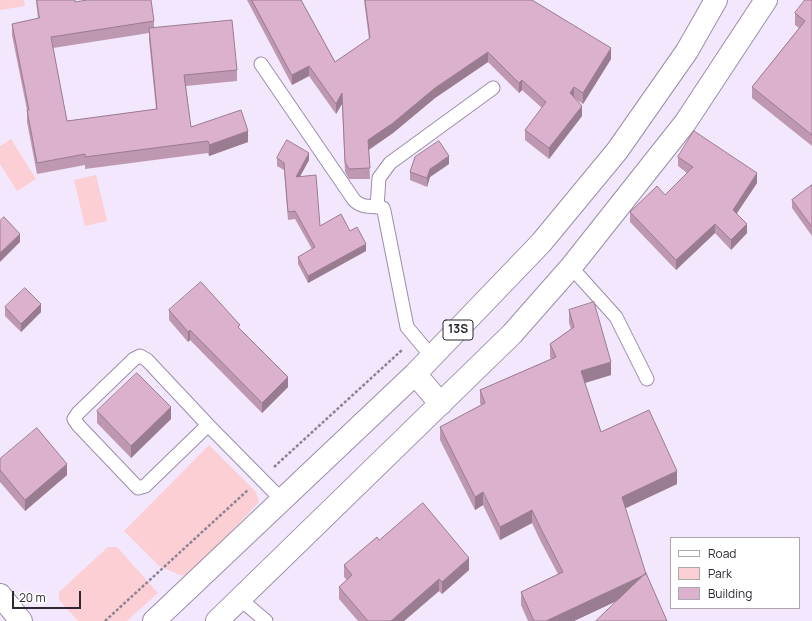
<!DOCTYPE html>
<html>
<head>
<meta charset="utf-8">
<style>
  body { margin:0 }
  #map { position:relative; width:812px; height:621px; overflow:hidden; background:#f2e7fd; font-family:Manrope,sans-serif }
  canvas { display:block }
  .legend { position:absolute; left:670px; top:537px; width:130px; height:72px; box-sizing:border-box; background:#fff; border:1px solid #aba9ad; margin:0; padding:5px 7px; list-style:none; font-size:12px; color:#2c2731 }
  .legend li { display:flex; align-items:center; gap:8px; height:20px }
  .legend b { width:20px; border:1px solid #aba9ad }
  .scale { position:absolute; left:12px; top:591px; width:69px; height:18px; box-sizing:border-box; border:2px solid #2c2731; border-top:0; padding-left:5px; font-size:12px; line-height:14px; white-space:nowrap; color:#2c2731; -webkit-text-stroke:3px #fff; paint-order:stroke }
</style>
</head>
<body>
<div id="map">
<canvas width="812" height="621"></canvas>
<ul class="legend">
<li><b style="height:5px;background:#fff"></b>Road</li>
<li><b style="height:11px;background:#fccfd4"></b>Park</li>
<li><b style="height:11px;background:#dcb1cd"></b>Building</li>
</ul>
<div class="scale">20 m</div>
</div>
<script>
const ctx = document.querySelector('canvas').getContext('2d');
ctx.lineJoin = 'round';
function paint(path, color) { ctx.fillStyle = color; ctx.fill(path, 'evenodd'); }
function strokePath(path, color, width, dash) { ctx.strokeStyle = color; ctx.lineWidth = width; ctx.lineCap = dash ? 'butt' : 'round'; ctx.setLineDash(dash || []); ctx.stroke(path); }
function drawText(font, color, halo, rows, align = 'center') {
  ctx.font = font + ' Manrope,sans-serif'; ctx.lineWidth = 3.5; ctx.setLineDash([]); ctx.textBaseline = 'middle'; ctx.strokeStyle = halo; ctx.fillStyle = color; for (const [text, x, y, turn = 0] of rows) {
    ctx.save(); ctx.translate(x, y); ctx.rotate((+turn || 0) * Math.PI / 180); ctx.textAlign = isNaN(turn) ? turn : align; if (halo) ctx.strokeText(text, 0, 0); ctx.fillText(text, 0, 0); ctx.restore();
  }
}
const green = new Path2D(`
  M0,0H24L25,6L0,10Z
  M11,139L36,179L17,191L0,164V146Z
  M96,175L107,221L85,226L74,180Z
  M209,445L256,492L259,502L189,576L180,575L159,566L124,531Z
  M108,547H117L158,593L127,621H78L59,600V592Z`);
const path = new Path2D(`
  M274,467L402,350
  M105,621L248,490`);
const service = new Path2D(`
  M261,64L354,200C363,209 371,205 383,208L384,211L407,327L432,357
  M377,207L379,178L390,163L493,88
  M571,267L616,317L647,379
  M208,425L145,486L138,488L78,425L74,419L78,413L134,359L140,356L147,360L208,425L282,500
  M240,599L266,621`);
const minor = new Path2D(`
  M0,595L21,621`);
const trunk = new Path2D(`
  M415,374L441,404
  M154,621L415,374L541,243L617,151L687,51L716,0
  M217,621L512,334L571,267L685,123L766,0`);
const wall = new Path2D(`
  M36,0H75V2L154,21V28L237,70V81L186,86L191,127L248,142L209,156L208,153L85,169V165L37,174L27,122V110L12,35V24L38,19ZM149,33V40L156,109L67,121L53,48Z
  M247,0H301L335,62L369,39L364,0H532L611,59L583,104L574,98L582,116L549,159L525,140V130L542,108L522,90L519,93L488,62L435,98L393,133L369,150L370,179H349L345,172L342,104L336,114L309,76L292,85Z
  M812,0V146L752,98V87L799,28L795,25V13Z
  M678,157L757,183L737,213L747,233L731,250L715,233L676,270L630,222V212L665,195L687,173L678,166Z
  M277,158L309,160L300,176L320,226L350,231L366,251L308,283L298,264V257L312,249L295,219L288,220L284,170L277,166Z
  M449,164L430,177L427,187L410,180V172Z
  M812,185V236L792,208V200Z
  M5,307L41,312L21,332L5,316Z
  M169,310L240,329L288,387L262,413L190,340L188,342L169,320Z
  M569,310L611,375L585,383L601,432L677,484L625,508L617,601L574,621H528L521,605V592L558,574L541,542L532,523L500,540L483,505L475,510L440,440V427L481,405L480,403V390L551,359L550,357V344L571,329L569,323Z
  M97,411L171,419L131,458L97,423Z
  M0,459L67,475L25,511L0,482Z
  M379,540L469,570L442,594L439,591L404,621H358L339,599V587L347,580L344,577V565Z`);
const shadedWall = new Path2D(`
  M611,48V59L583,104V93Z
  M488,52V62L435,98L393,133L368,150V140L435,88Z
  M309,66V76L292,85V75Z
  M522,80V90L519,93V83Z
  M574,87V98L570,93Z
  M342,93V104L336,114V104Z
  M582,106V116L549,159V148Z
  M248,131V142L209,156V145Z
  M309,153V160L296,184V177Z
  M449,156V164L430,177L427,187V178L430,169Z
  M757,173V183L733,219V210Z
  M715,224V233L676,270V260Z
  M747,224V233L731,250V240Z
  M20,234V242L0,262V253Z
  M366,244V251L308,283V276Z
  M41,304V312L21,332V324Z
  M190,330V340L188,342V332Z
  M611,362V375L581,384V371Z
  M288,377V387L262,413V403Z
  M171,407V419L131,458V446Z
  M67,464V475L25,511V500Z
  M677,471V484L622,510V497Z
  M483,492V505L475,510V497Z
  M532,510V523L500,540V527Z
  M469,558V570L442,594V582Z
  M646,574V587L574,621H546Z
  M439,579V591L404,621H391Z`);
const building = new Path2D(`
  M37,0H75V2L87,0H151L154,21L51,37L67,121L157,109L149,28L232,20L237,70L184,75L191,127L241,110L248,131L209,145L208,141L85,157V154L37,163L27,110H29L12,24L39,18Z
  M252,0H301L335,62L370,38L365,0H532L611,48L583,93L574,87L570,93L582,106L549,148L525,130L546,102L522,80L519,83L488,52L435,88L393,123L368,140L370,168L349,169L345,162L342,93L336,104L309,66L292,75Z
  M805,0H812V135L752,87L805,21L795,13Z
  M694,131L757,173L733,210L747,224L731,240L715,224L676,260L630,212L657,186L665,195L693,167L678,157Z
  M287,140L309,153L296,177L316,175L320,226L341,214L350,231L357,227L366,244L308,276L298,257L315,247L295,211L288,212L284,163L277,158Z
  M439,141L449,156L430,169L427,178L410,172L415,157Z
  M812,185V227L792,200Z
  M4,217L20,234L0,253V221Z
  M201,282L240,325L238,327L288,377L262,403L190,330L188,332L169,310Z
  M25,288L41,304L21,324L5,307Z
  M594,302L611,362L581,371L601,432L649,410L677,471L622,497L646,574L644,575L546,621H534L521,592L563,572L541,529L532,510L500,527L483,492L475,497L440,427L485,403L480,390L556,357L550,344L574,327L569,310Z
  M137,373L171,407L131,446L97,411Z
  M37,428L67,464L25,500L0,470V459Z
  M423,503L469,558L442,582L439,579L391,621H368L339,587L352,575L344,565L377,537L379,540Z
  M646,573L667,621H596Z`);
const shields = [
  [458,330,30]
];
const shieldNames = [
  ["13S",458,330]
];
paint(green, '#fccfd4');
strokePath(service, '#9b8ea7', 15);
strokePath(minor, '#9b8ea7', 24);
strokePath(trunk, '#9b8ea7', 24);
strokePath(path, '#8c8494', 2.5, [3, 2]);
strokePath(service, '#fff', 13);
strokePath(minor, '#fff', 22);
strokePath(trunk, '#fff', 22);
paint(wall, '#bd98b0');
paint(shadedWall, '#9a7c90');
paint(building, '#dcb1cd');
strokePath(building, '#9a7c90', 1);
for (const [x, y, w] of shields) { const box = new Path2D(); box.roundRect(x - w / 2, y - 10, w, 20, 3); ctx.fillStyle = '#fff'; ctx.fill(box); strokePath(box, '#2c2731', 1); }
drawText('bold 12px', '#2c2731', null, shieldNames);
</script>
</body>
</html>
